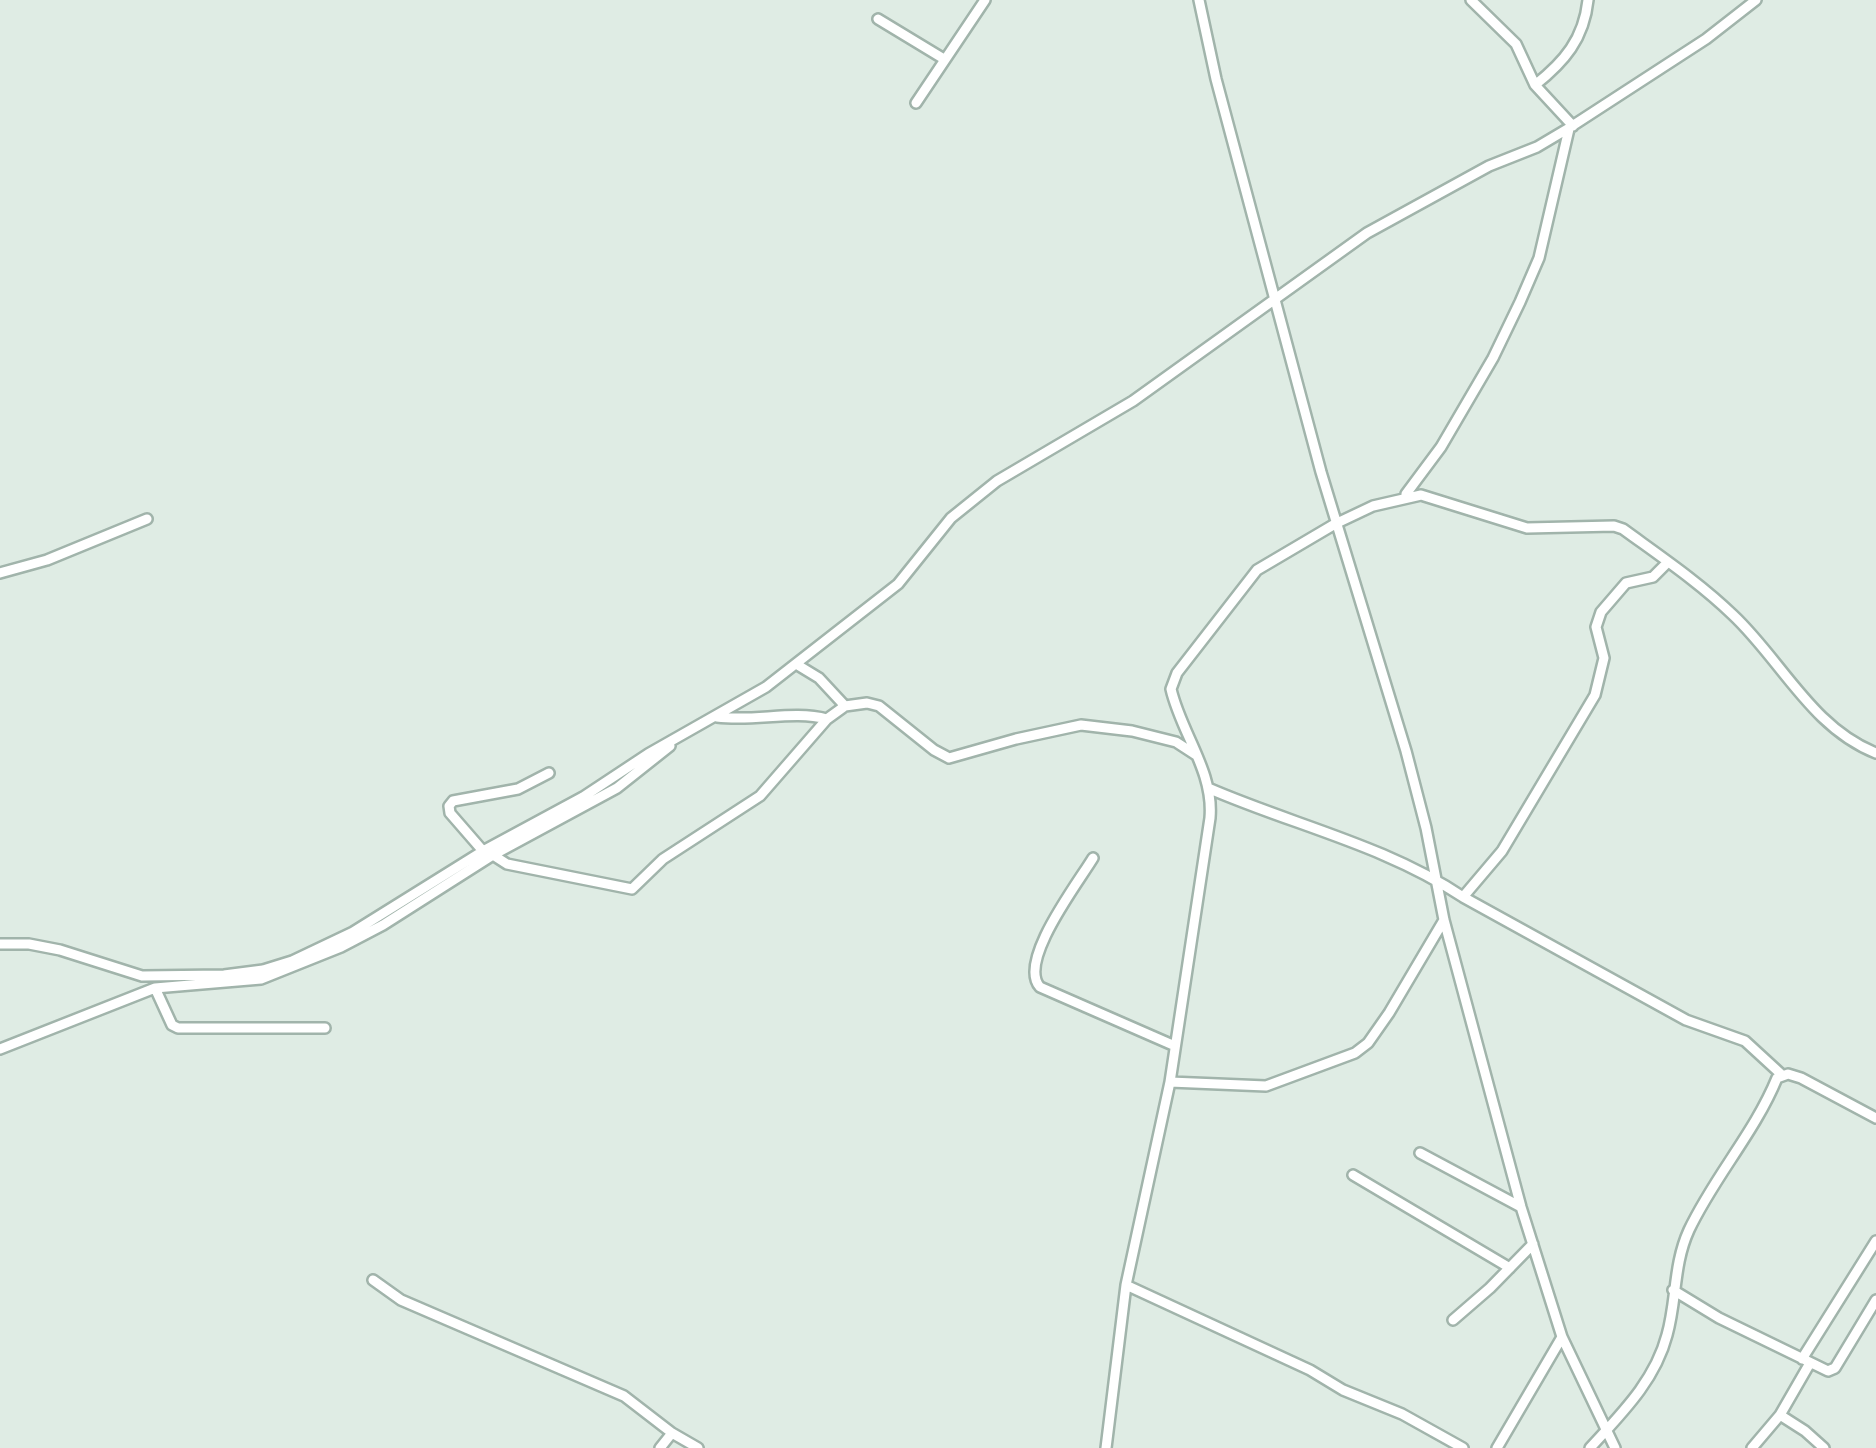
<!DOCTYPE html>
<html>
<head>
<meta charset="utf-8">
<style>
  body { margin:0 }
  canvas { display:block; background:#dfece4 }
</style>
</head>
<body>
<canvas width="1876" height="1448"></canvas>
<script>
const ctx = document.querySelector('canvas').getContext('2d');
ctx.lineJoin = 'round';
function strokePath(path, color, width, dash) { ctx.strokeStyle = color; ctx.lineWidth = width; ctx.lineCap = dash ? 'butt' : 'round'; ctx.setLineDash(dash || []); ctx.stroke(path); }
const minor = new Path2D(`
  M1199,0L1216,79L1321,472L1406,751L1426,828L1444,920L1521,1207L1562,1337L1615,1448
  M1471,0L1516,44L1535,85L1573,126
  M878,19L944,59
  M1535,85C1564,62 1584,39 1588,0
  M916,103L985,0
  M1406,494L1441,447L1493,358L1520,302L1539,258L1569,129
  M0,573L47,560L147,519
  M796,664L819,678L845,706
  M717,717C755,722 793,710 827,719
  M1208,788C1293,825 1385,845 1463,897L1686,1020L1745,1041L1782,1075
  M483,851L450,813L449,806L453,801L518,789L549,773
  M493,855L507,864L632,889L663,859L760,796L827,719L845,706L867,703L879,706L934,750L949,758L1016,739L1081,725L1132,731L1176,742L1196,755
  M1093,858C1078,883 1017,962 1040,987L1175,1046
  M1463,897L1502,851L1595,695L1604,658L1596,627L1601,612L1626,583L1653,577L1666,564
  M0,944H29L60,950L142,976L224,975L263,970L292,961L353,932L483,851L583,797L648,754L766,687L898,584L951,518L997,481L1133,401L1367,233L1489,166L1537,147L1569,128L1706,39L1756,0
  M155,988L172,1025L178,1028H325
  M0,1049L155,988L261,979L341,947L383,925L493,855L617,788L670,746
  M1170,1082L1266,1086L1355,1053L1368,1043L1389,1013L1444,920
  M1420,1153L1521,1207
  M1353,1175L1510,1268
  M373,1280L401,1300L624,1396L672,1433L698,1448
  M1126,1285L1310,1370L1343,1390L1402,1414L1463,1448
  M1673,1290L1719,1318L1828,1371L1835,1368L1876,1300
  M1453,1320L1490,1288L1533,1244
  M1802,1359L1876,1241
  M1780,1415L1805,1431L1824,1448
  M660,1448L672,1433
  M1106,1448L1126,1285L1170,1082L1210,818C1214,771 1181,733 1171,689L1177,673L1257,570L1335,524L1373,506L1421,495L1527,528L1614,526L1623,529C1660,556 1700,583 1733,615C1781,660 1812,728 1876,753
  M1497,1448L1562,1337
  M1590,1448C1621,1414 1655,1381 1667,1335C1677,1300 1673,1265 1689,1230C1714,1177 1755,1132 1777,1078L1788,1074L1801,1078L1876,1118
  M1752,1448L1780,1415L1810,1363`);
strokePath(minor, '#a1b4ab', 14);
strokePath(minor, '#fff', 9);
</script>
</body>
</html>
